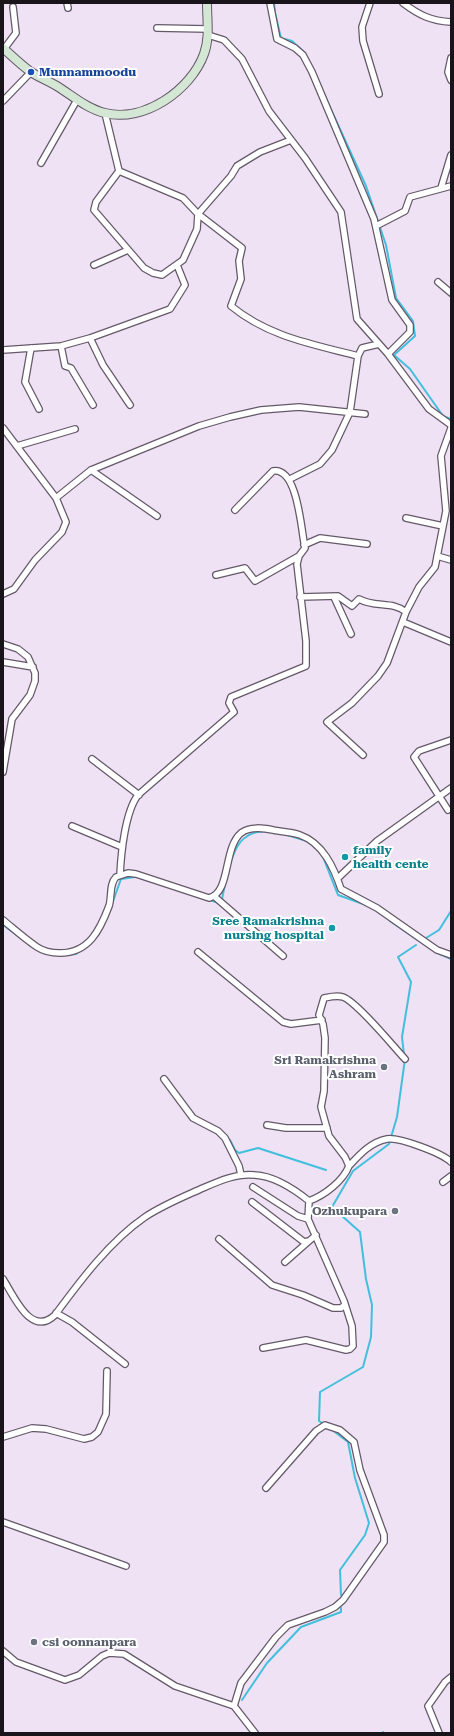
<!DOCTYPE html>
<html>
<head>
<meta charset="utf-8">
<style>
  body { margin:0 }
  #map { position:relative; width:454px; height:1736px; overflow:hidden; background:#efe2f4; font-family:"Roboto Serif",serif }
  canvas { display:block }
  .frame { position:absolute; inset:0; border:4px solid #19141a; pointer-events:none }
</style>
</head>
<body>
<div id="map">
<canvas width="454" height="1736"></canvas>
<div class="frame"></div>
</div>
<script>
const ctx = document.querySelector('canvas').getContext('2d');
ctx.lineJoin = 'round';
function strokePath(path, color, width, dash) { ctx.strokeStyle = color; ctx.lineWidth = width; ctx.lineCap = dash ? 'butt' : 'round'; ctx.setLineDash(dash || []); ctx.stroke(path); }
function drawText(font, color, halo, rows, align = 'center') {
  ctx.font = font + ' "Roboto Serif",serif'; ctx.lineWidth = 4; ctx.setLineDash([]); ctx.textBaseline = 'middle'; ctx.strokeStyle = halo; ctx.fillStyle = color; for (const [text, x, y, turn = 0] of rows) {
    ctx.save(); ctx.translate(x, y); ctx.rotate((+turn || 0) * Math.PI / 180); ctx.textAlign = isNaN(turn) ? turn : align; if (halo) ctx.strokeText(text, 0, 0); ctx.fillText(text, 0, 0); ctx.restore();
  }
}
const stream = new Path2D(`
  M274,3L275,13L281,38L292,41L305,53
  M323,92L366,186L386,245L396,298L413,321L415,336L394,355L410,369L443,416L451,419
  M323,857L338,895L366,905
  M231,861C234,853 238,842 246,837C261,825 290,836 307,841
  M140,878L219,903
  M222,899L225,884
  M112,904L121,879L135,877
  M390,921L431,949
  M3,925L36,949
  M102,928L109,912
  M426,938L439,930L451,911
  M436,952L451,959
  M63,955L76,954L83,949
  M404,1055L402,1037L411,982L398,957L416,945
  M230,1140L235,1150L239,1153L258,1148L326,1170
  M324,1424L319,1421L320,1392L363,1367L371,1337L372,1305L366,1279L360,1232L332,1207L353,1171L389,1144L397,1117L405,1059
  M331,1429L348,1442L355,1478L369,1523L365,1535L340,1570L341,1595
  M242,1700L267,1663L301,1627L341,1612V1608
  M383,1733V1732`);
const street = new Path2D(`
  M67,3L68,8
  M270,3L277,39L295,48L303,55L312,72L374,219L392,300L410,325V332L388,354
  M370,3L362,27L363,41L379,94
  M403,3C419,15 431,21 451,22
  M157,28L208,29
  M208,35L224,40L242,59L269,111L305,158L341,212L357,319L388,354L429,409L451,425
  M4,49L16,33L13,7
  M451,58L448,72L451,80
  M3,101L31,72
  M105,113L119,171L96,202L94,210L144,268L153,273L162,275L183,260L197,229L198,214L231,176L237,166L260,152L291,140
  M41,163L77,100
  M119,171L183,198L198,214L242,248L239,261L241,279L231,306C269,337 312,344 358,356
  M441,188L451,155
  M376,226L405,211L410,197L451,186
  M94,265L128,250
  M438,282L451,293
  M90,338L170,309L185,285L177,265
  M61,346L65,366L71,368L93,405
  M31,348L25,382L39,409
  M3,350L61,346L90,338L103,365L130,405
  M3,428L56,498L66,522L62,532L35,560L14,589L3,594
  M17,446L75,429
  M91,470L157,516
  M290,479L320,464L332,450L350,412L358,356L362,348L379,344
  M56,498L91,470L199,426L230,417L261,410L299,407L365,414
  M406,518L443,526
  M304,545L320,538L367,544
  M437,556L451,560
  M216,575L245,568L255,581L299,556
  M300,597L338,596L352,606L359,599C375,608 393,601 406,612
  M334,597L351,634
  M403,622L451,642
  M3,644L18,649L28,657L35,673V681L30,695L12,719L3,772
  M3,662L33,667
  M363,755L327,722L352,703L378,676L387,663L406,612L419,587L435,567L446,511L441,456L451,428
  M92,759L139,795
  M448,810L414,757L419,751L451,740
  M72,826L122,847
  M120,875C121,854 125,812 138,795L234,712L229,703L231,697L306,666V641L297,564L299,556L305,548C301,530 298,467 273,471L235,510
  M338,878L377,841L451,788
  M215,897L283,956
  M3,920C14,929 25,939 37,947C43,951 53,953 60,953C89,953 100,930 109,906C112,897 109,884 116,877L128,873L136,874L209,898C231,893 223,848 241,833C250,826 263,828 273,830C282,832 292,832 300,835C323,843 334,868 341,889L377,908L437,950L451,955
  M198,952L283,1022L291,1024L322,1020
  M405,1059C393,1046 357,1002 343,997C337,995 329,997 324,998L319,1015L323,1024L325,1038L324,1091L321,1107L329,1136L345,1157L349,1166C360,1154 371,1142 387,1139C399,1137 442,1153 451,1162
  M164,1079L193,1118L218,1131L225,1138L239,1166L241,1175
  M267,1125L286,1128H327
  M443,1182L451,1176
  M253,1187L298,1216L308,1219
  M252,1202L304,1242L309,1241L316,1235
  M219,1239L272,1285L303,1295L333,1308H341L345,1305
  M285,1262L309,1241
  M3,1279C14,1296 31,1338 55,1315C80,1281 110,1241 145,1217C163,1205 183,1197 203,1188C219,1181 237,1173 255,1175C275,1176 294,1189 309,1201
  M56,1313L72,1322L125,1364
  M263,1348L306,1340L346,1350L350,1349L353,1346L352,1326L344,1301L308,1219L309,1201C325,1195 343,1181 349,1166
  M3,1437L32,1428L46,1429L84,1439L92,1437L98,1432L106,1414L107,1371
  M3,1522L126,1566
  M3,1651L16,1662L65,1680L79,1675L102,1656L109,1653L124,1654L175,1686L234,1706L255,1733
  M234,1706L241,1683L276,1637L288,1625L325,1612L335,1607L343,1600L384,1542V1535L360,1470L354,1442L340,1430L325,1425L316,1431L266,1488
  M439,1733L428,1706L445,1682L451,1677`);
const secondary = new Path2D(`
  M3,48C12,56 21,65 31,72C40,78 51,82 60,88C74,97 88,109 105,113C144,123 191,90 204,54C210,38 207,20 207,3`);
const markers = [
  [31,72,4,"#1a4fb4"],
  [345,857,4,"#0f9aa8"],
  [332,928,4,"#0f9aa8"],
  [384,1067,4,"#6b7280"],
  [395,1211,4,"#6b7280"],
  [34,1642,4,"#6b7280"]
];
const transitNames = [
  ["Munnammoodu",39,72]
];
const cultureNames = [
  ["family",353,850],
  ["health cente",353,864],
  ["Sree Ramakrishna",324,921,"right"],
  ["nursing hospital",324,935,"right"]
];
const worshipNames = [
  ["Sri Ramakrishna",376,1060],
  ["Ashram",376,1074],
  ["Ozhukupara",387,1211],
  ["csi oonnanpara",42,1642,"left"]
];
strokePath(stream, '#41bfdd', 2);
strokePath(street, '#645968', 8);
strokePath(secondary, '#645968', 10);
strokePath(street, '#fff', 5.5);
strokePath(secondary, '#d4e7d4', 8);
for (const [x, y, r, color] of markers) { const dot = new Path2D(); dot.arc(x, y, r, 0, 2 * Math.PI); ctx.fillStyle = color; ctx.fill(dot); strokePath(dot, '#fff', 1.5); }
drawText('bold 12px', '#164399', '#fff', transitNames, 'left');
drawText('bold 12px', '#0d838f', '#fff', cultureNames, 'left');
drawText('bold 12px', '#5b616d', '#fff', worshipNames, 'right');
</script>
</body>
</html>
